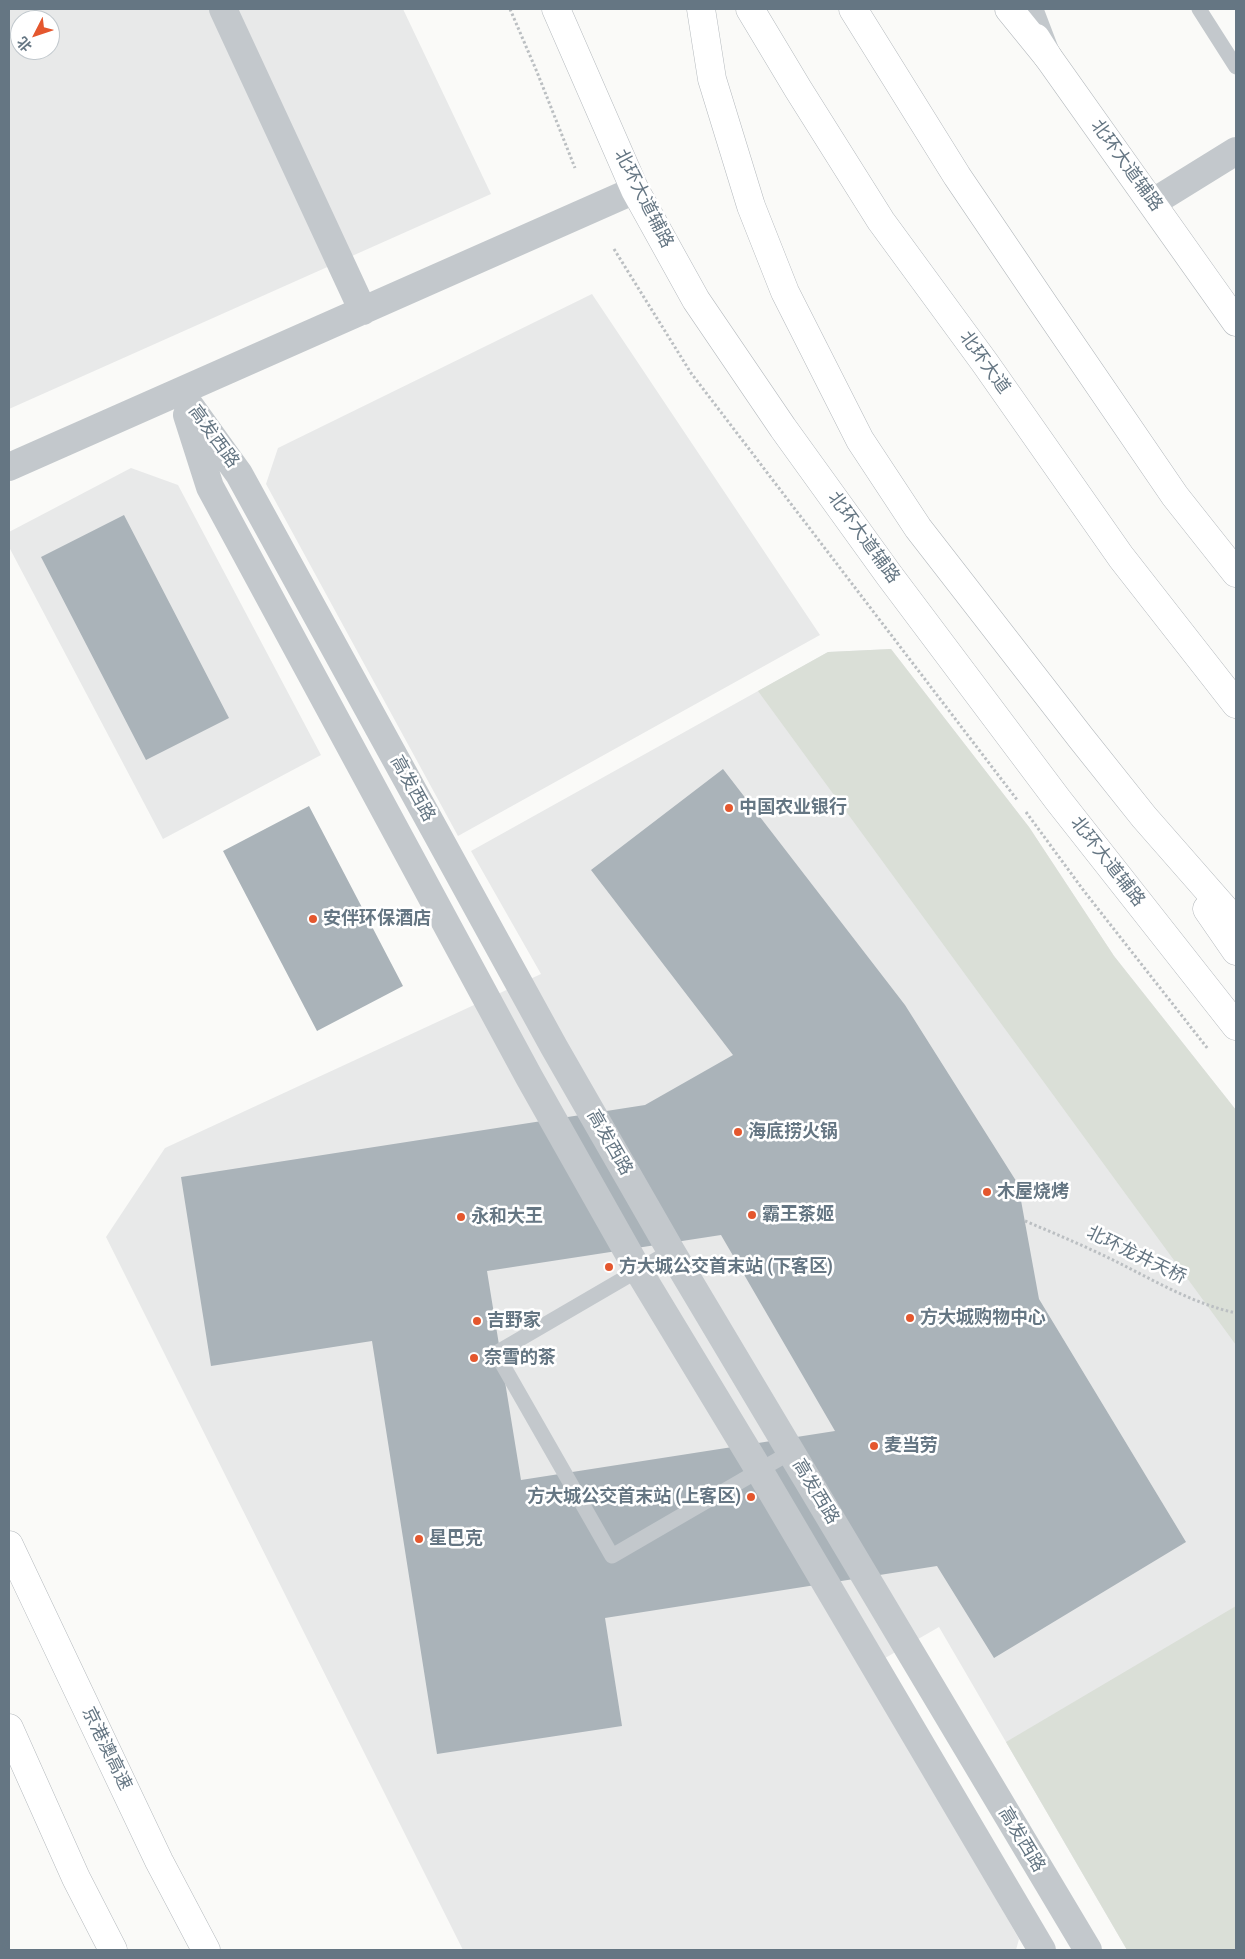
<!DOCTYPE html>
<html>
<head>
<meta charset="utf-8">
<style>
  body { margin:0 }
  #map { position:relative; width:1245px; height:1959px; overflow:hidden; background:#fafaf8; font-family:"Roboto Condensed","Noto Sans SC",sans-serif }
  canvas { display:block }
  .frame { position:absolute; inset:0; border:10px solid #657683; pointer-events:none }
  .north { position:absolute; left:10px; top:10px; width:50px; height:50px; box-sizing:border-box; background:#fff; border:1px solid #c1c8cd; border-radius:50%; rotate:229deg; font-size:14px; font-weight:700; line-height:20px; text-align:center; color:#657683 }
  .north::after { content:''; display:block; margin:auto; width:18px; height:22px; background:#e4572e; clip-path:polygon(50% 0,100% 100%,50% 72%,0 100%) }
</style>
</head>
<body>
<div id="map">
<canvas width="1245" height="1959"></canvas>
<div class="frame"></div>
<div class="north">北</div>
</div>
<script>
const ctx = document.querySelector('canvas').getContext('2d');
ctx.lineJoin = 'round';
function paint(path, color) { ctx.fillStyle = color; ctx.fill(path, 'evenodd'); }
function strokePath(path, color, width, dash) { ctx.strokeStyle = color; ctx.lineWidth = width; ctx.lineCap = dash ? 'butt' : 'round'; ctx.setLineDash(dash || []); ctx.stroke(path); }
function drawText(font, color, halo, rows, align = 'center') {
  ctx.font = font + ' "Roboto Condensed","Noto Sans SC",sans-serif'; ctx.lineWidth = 5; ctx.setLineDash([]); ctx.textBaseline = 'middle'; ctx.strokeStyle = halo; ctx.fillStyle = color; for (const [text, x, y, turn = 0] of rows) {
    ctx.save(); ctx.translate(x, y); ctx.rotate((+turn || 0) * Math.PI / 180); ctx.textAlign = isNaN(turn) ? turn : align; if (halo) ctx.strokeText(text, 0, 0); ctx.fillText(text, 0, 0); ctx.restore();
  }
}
const built = new Path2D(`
  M9,9H403L491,194L9,409ZM20,20H50V50H20Z
  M592,294L820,635L458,836L266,484L278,448Z
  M131,468L178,485L321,755L163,839L9,547V532Z
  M891,649L1029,827L1114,956L1236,1110V1950H1127L939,1627L866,1669L1019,1939L1016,1950H463L106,1237L165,1148L541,974L471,851L828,652Z`);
const green = new Path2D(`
  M891,649L1029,827L1114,956L1236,1110V1345L758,691L828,652Z
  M1236,1606V1950H1127L1006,1742Z`);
const building = new Path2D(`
  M124,515L229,718L146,760L41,557Z
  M723,769L905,1005L1018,1184L1039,1299L1186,1542L994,1658L937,1566L605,1618L622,1726L437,1754L372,1341L211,1366L181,1177L645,1105L733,1055L591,870ZM721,1235L835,1431L521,1480L487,1271Z
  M309,806L403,986L317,1031L223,851Z`);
const path = new Path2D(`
  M510,9L537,72L575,168
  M614,249L691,373L1018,801
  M1026,812L1084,891L1208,1049
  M1025,1221C1056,1234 1087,1247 1117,1262C1155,1281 1194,1304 1236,1313`);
const service = new Path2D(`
  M1199,9L1236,67
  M671,1251L496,1353L612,1556L791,1452`);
const minor = new Path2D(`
  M223,9L363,311
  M1029,9L1045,51
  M1152,203L1236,151
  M180,392L239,474L554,1047L671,1251L1088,1950
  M187,415L210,487L529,1077L638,1270L759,1470L1042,1950
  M9,467L635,190`);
const primary = new Path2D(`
  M556,9L635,190L696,300L783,428L889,575L1058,800L1236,1026
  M1036,38L1048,57L1236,322`);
const trunk = new Path2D(`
  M701,9L712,79L751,206L785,292L860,440L918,528L1081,738L1144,817L1236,922
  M750,9L798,89L881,221L985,363L1121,557L1236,704
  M853,9L957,176L1045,306L1175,496L1236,573
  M1009,9L1048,57
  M1207,909L1236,951`);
const motorway = new Path2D(`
  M9,1545L159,1861L206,1950
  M9,1728L76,1878L113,1950`);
const markers = [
  [729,808,5,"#e4572e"],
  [313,919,5,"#e4572e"],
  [738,1132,5,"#e4572e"],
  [987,1192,5,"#e4572e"],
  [752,1215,5,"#e4572e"],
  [461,1217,5,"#e4572e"],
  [609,1267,5,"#e4572e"],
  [910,1318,5,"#e4572e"],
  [477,1321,5,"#e4572e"],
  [474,1358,5,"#e4572e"],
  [874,1446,5,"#e4572e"],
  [751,1497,5,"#e4572e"],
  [419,1539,5,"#e4572e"]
];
const streetNames = [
  ["北环大道辅路",1126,166,54],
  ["北环大道辅路",643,199,63],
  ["北环大道",984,363,54],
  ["高发西路",213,437,54],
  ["北环大道辅路",863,538,54],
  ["高发西路",412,789,61],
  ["北环大道辅路",1107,862,52],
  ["高发西路",609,1143,60],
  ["北环龙井天桥",1136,1256,26],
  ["高发西路",815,1492,59],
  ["京港澳高速",106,1749,64],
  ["高发西路",1021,1840,59]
];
const poiNames = [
  ["中国农业银行",739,808],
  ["安伴环保酒店",323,919],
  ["海底捞火锅",748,1132],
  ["木屋烧烤",997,1192],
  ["霸王茶姬",762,1215],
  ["永和大王",471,1217],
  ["方大城公交首末站 (下客区)",619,1267],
  ["方大城购物中心",920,1318],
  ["吉野家",487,1321],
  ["奈雪的茶",484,1358],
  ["麦当劳",884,1446],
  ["方大城公交首末站 (上客区)",741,1497,"right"],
  ["星巴克",429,1539]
];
paint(built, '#e8e9e9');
paint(green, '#dadfd7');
paint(building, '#aab3b9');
strokePath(primary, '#b5babe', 29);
strokePath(trunk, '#b4b9bd', 29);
strokePath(motorway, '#b4b9bd', 29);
strokePath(path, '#bbbfc2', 3, [2.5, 2.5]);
strokePath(service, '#c3c8cc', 15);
strokePath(minor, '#c3c8cc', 28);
strokePath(primary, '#fff', 28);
strokePath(trunk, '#fff', 28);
strokePath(motorway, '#fff', 28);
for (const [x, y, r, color] of markers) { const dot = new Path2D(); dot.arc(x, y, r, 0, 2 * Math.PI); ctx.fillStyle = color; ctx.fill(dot); strokePath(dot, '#fff', 2); }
drawText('18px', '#657683', '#fff', streetNames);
drawText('bold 18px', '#657683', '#fff', poiNames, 'left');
</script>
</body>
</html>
